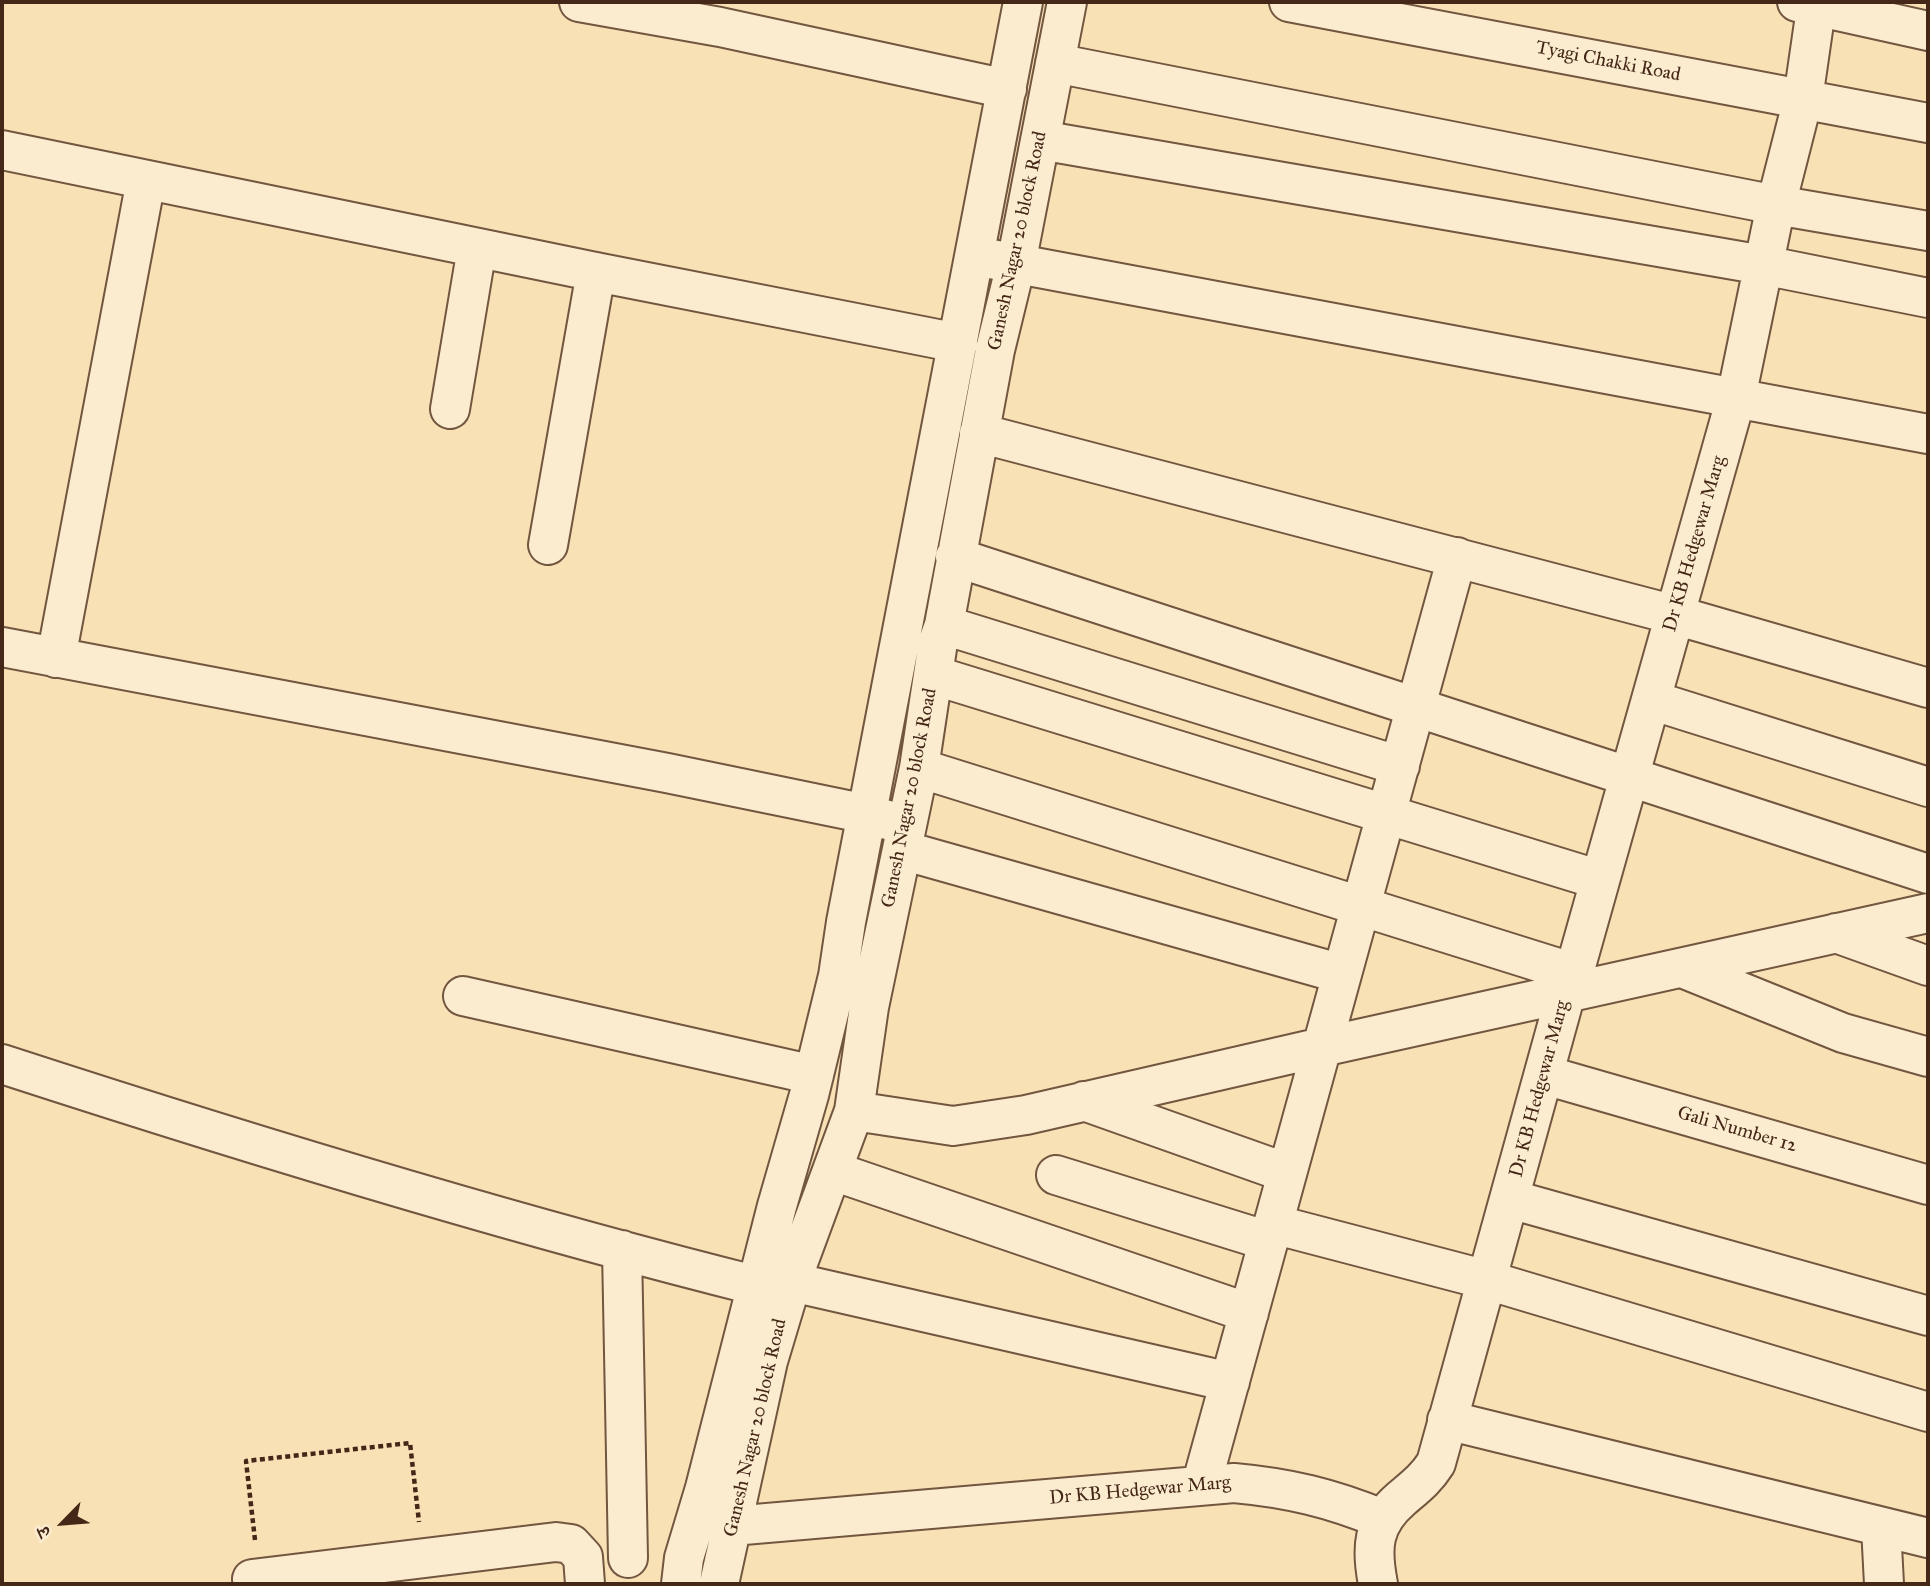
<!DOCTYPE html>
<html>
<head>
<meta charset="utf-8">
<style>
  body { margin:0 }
  #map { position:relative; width:1930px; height:1586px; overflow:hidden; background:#f9e1b6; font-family:"IM FELL Great Primer","Noto Serif Devanagari",serif }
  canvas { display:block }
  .frame { position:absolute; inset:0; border:4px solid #452718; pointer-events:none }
  .north { position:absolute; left:28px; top:1488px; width:70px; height:70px; -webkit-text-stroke:5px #fbecd0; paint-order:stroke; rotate:245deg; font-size:19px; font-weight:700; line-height:28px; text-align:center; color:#452718 }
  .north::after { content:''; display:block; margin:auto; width:24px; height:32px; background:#452718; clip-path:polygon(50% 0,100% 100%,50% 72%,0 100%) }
</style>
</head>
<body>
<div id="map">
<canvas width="1930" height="1586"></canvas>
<div class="frame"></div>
<div class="north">उ</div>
</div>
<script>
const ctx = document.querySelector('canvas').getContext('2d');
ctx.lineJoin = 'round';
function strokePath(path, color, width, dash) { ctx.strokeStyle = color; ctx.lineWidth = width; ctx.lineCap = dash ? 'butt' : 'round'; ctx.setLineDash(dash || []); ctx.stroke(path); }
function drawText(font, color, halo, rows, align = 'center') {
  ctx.font = font + ' "IM FELL Great Primer",serif'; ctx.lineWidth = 5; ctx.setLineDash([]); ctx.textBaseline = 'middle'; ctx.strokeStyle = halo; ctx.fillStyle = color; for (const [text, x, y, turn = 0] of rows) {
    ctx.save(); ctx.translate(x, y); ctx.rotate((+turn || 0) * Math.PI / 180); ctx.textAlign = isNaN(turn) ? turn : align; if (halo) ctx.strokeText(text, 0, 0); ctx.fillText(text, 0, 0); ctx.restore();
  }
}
const path = new Path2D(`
  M255,1540L246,1461L410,1443L419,1522`);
const minor = new Path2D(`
  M579,2L720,27L1007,89
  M1289,2L1928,123
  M1797,2L1928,31
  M1055,63L1776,205L1928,231
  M1040,140L1763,265L1928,298
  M2,150L596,272L958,343
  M991,259L1928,434
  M450,409L477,248
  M979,433L1675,615L1928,688
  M548,545L596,272
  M955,557L1928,874
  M944,625L1400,766
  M2,647L667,773L867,814L891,821
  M56,658L146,180
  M933,675L1600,880
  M1651,700L1928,787
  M919,768L1574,973
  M902,850L1342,974
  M1836,933L1928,966
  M1682,968L1843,1033L1928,1057
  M463,996L814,1075
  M2,1064C251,1145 503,1222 758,1286
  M1545,1075L1928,1185
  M1084,1101L1287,1173
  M854,1111L953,1126L1026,1115L1322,1047L1928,913
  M833,1171L1249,1313
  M1056,1175L1268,1241
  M1510,1199L1928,1316
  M1273,1224L1487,1280L1928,1412
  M622,1250L628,1558
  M792,1282L1230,1382
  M1447,1420L1928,1538
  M1201,1486L1457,557
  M732,1526L1234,1483C1289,1488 1331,1498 1382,1519
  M1881,1527L1884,1584
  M252,1579L556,1542L571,1544L583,1557L585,1584
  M681,1584L684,1558L705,1488L777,1206L809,1095L838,976L846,922L1023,2
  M719,1584L768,1361L795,1271L854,1111L869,1007L919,768L938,642L944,625L995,350L1016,264L1067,2
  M1378,1584C1371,1548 1372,1524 1401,1499C1415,1487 1426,1479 1436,1463L1566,993L1574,973L1736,398L1776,205L1803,99L1817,2`);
const streetNames = [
  ["Tyagi Chakki Road",1608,62,11],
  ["Ganesh Nagar 20 block Road",1018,241,-78],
  ["Dr KB Hedgewar Marg",1695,544,-74],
  ["Ganesh Nagar 20 block Road",910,798,-79],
  ["Dr KB Hedgewar Marg",1540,1089,-75],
  ["Gali Number 12",1737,1130,16],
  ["Ganesh Nagar 20 block Road",756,1428,-77],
  ["Dr KB Hedgewar Marg",1140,1491,-5]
];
strokePath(minor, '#725640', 42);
strokePath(path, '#452718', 4.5, [5, 3.5]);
strokePath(minor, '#fbecd0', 38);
drawText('19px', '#452718', '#fbecd0', streetNames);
</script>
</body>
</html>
